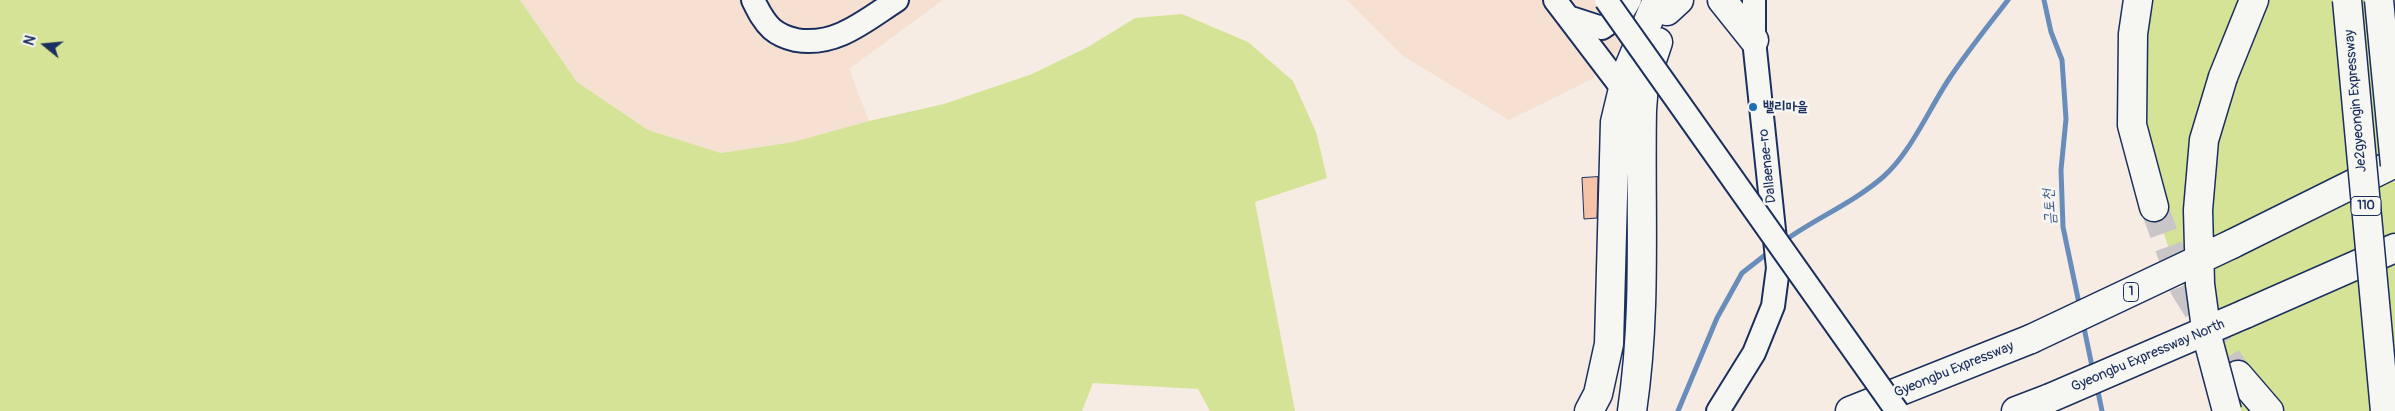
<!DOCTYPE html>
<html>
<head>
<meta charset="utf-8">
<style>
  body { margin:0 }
  #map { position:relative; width:2395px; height:411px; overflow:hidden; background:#f6ece3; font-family:Pangolin,sans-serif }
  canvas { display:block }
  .north { position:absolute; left:20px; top:20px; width:50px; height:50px; -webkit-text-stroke:4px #f6f6f2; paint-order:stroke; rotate:287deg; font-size:14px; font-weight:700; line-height:20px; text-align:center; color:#1b2f5e }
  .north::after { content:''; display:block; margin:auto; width:18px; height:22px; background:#1b2f5e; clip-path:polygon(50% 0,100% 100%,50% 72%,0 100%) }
</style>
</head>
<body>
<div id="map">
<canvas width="2395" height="411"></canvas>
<div class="north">N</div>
</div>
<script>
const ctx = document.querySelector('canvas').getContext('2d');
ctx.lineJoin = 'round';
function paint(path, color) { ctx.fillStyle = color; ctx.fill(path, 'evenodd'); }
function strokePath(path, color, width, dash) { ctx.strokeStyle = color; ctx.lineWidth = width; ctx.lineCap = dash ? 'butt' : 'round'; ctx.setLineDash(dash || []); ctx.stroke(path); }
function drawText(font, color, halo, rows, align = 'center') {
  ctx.font = font + ' Pangolin,"Poor Story",sans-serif'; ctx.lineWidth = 5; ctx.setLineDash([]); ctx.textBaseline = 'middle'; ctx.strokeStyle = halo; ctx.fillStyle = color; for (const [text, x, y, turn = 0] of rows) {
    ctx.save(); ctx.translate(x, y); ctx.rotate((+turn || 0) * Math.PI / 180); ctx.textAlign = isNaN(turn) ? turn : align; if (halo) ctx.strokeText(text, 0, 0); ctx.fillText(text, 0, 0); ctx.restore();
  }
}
const built = new Path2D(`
  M520,0H943L849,69L869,121L793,142L721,153L648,130L577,82Z
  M1347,0H1664L1592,79L1509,120L1403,56Z`);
const green = new Path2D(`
  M0,0H520L577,82L648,130L721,153L793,142L869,121L944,104L1032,74L1088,47L1135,18L1182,14L1248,42L1293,81L1316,132L1327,178L1255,202L1295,411H1210L1198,389L1093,383L1082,411H0Z
  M2138,0H2395V411H2228L2154,207L2133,34Z`);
const stream = new Path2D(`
  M2044,0L2051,32L2062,60L2066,119L2061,170L2063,227L2080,308
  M1784,241C1816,218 1853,203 1883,177C1910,154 1929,109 1949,79C1967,52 1988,26 2008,0
  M2083,323L2093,371
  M2097,387L2102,411
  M1678,411L1717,318L1742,273L1769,252`);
const building = new Path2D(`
  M1598,177L1597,218L1584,219L1582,178Z`);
const highwayTunnel = new Path2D(`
  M2154,207L2184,288L2238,375`);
const minor = new Path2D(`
  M753,0C758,10 763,21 772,29C779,35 787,38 796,40C836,47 866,20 897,0
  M1555,0L1622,88
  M1568,17L1602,28L1621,15L1630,0
  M1718,411L1754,353L1773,306L1778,268L1754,40V0`);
const highway = new Path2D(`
  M1722,0L1754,40
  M2138,0L2133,34L2132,125L2154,207
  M1667,11L1679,0
  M2223,77L2254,0
  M2232,244L2395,163
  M2245,314L2395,248
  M2238,375L2269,411
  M1589,411L1598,394L1609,344L1615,122L1627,72L1657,0
  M1632,411C1647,311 1640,211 1642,110L1644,84L1658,42
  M1850,411L2031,339
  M2016,411L2050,398`);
const minorBridge = new Path2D(`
  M1606,0L1897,411`);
const highwayBridge = new Path2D(`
  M2347,0L2385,411
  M2379,0L2395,165
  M2223,77L2204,140L2198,210L2200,284L2207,336L2227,411
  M2031,339L2232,244
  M2050,398L2245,314`);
const markers = [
  [1753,107,5,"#1f6fb2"]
];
const shields = [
  [2366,206,30],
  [2131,292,15]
];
const shieldNames = [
  ["110",2366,206],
  ["1",2131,292]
];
const streetNames = [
  ["Je2gyeongin Expressway",2356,101,-95],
  ["Dallaenae-ro",1768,166,-96],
  ["Gyeongbu Expressway North",2148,356,-23],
  ["Gyeongbu Expressway",1954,370,-22]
];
const poiNames = [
  ["밸리마을",1763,107]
];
const waterNames = [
  ["금토천",2050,207,-94]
];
paint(built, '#f6e0d1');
paint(green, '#d5e396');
strokePath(stream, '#688dba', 5);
paint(building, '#f7c3a8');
strokePath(building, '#1b2f5e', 1);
strokePath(highwayTunnel, '#cac6c8', 28, [28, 14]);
strokePath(minor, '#1b2f5e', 26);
strokePath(highway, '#1b2f5e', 31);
strokePath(minor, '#f6f6f2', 22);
strokePath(highway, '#f6f6f2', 28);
strokePath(minorBridge, '#1b2f5e', 26, []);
strokePath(highwayBridge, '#1b2f5e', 31, []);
strokePath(minorBridge, '#f6f6f2', 22);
strokePath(highwayBridge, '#f6f6f2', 28);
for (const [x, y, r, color] of markers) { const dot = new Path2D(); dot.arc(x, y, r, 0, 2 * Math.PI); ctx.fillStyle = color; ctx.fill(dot); strokePath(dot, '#f6f6f2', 2); }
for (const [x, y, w] of shields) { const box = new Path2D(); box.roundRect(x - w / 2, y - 9.5, w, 19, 4); ctx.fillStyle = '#f6f6f2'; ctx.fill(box); strokePath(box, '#1b2f5e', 1); }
drawText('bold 12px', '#1b2f5e', null, shieldNames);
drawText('14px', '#1b2f5e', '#f6f6f2', streetNames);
drawText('bold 14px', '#1b2f5e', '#f6f6f2', poiNames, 'left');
drawText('italic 15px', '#3b5684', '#f6f6f2', waterNames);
</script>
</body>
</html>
